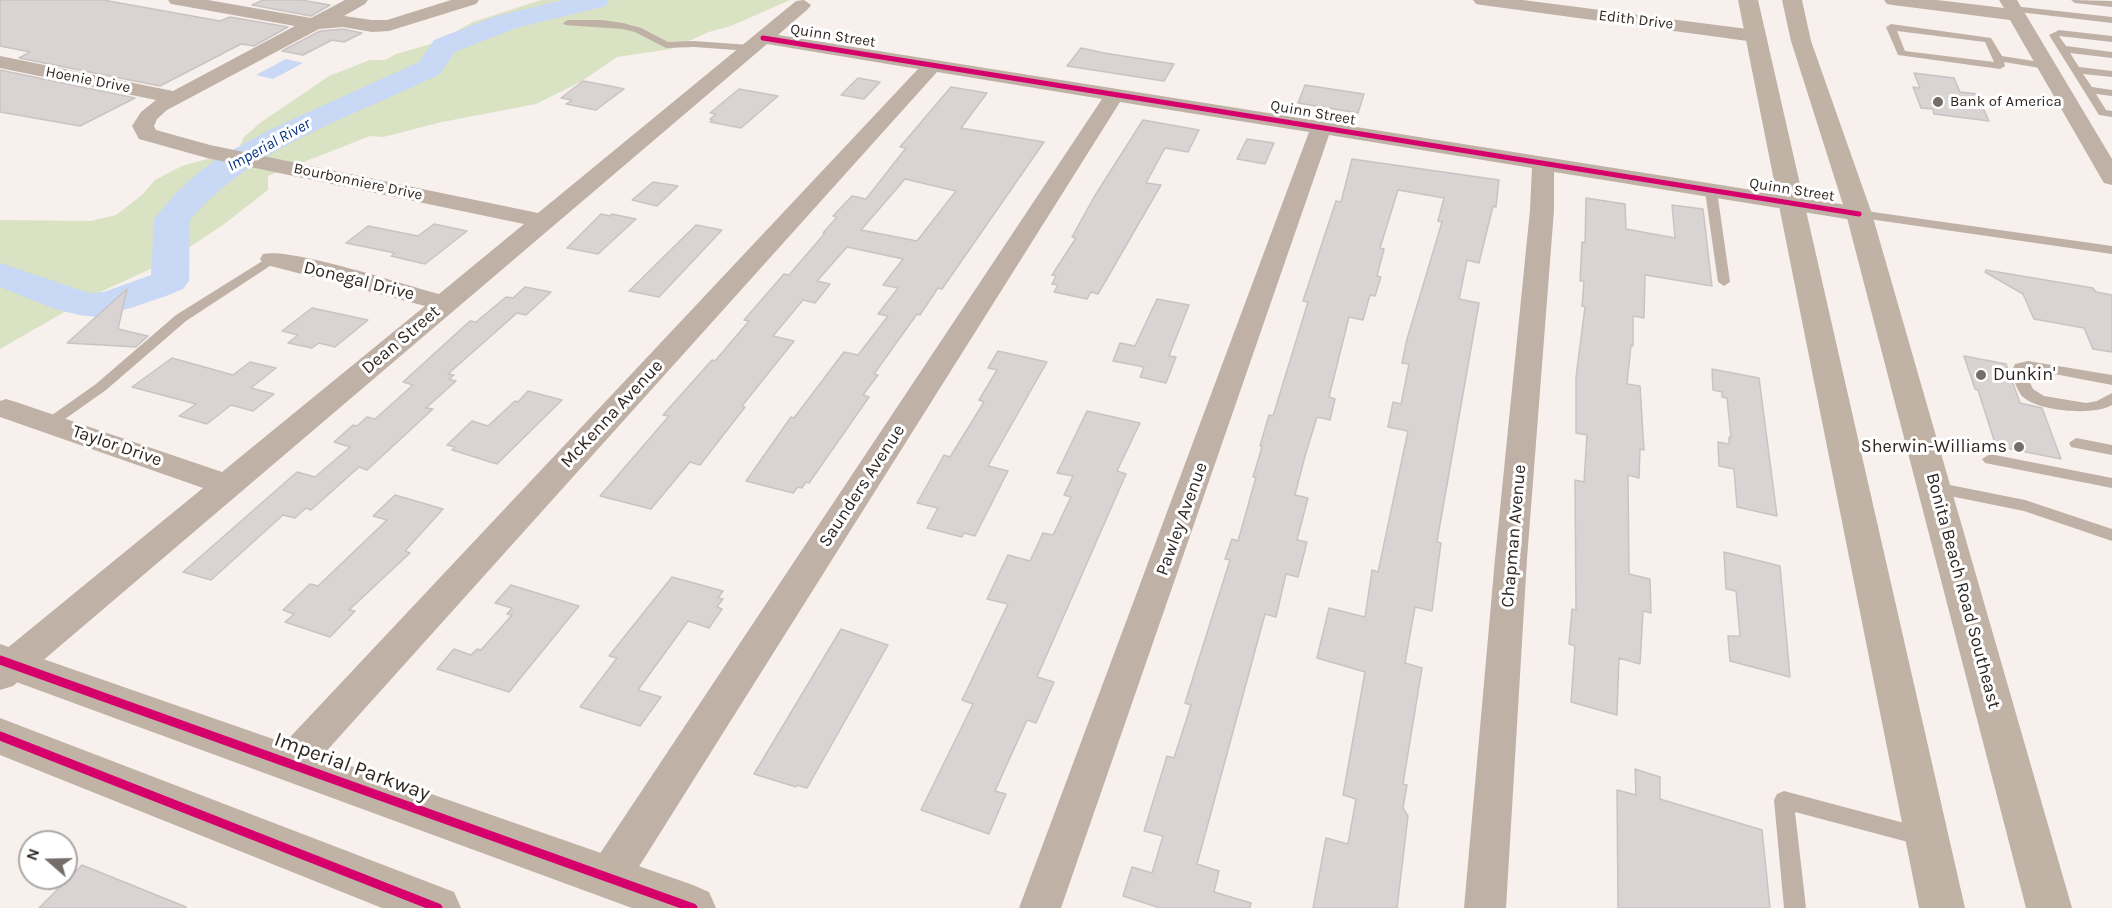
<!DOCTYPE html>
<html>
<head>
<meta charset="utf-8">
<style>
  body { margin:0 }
  #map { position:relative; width:2112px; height:908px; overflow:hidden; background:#f8f0ec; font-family:Karla,sans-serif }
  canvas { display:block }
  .north { position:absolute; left:18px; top:830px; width:60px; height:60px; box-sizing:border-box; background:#fff; border:2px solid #aba9a7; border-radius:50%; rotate:290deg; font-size:16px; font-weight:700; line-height:24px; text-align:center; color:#2e2723 }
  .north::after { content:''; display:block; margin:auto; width:21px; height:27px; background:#756d69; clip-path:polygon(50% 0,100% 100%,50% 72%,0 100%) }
</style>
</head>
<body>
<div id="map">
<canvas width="2112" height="908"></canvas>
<div class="north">N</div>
</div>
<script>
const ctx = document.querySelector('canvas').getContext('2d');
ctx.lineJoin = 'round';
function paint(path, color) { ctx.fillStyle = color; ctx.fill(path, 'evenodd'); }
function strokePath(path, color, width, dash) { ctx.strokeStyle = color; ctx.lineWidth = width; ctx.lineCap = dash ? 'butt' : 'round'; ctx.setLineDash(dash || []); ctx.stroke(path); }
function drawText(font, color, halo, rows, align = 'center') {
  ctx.font = font + ' Karla,sans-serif'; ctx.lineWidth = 6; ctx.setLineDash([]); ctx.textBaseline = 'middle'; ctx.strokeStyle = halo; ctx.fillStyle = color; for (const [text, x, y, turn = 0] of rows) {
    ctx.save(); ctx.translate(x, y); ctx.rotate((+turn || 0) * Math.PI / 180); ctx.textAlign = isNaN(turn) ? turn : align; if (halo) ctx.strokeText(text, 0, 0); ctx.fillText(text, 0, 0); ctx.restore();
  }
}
const green = new Path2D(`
  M541,0H790L731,26L709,32L671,49L617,57L582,81L536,104L442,122L383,137L370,136L268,176V190L223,225L170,260L94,295L0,349V220L91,221L116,215L142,195L155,180L182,166L237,151L244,137L260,123L329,76L370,60H385L396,54L438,42L473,22Z`);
const water = new Path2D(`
  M286,59L303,63L273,79L256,75Z`);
const river = new Path2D(`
  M563,0H609L606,6L516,28L455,52L440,74C355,116 253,146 190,220L189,281L183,289L166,296L131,308L97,317L79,315L55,309L0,287V263L89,293L104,292L151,275L154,219L178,191L198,173L220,157L269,130L419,62L434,40L496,16Z`);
const building = new Path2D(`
  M0,0H103L220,21L230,17L288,27L254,46L241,44L160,86L19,58L30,52L0,46Z
  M263,0H301L330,5L311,16L252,5Z
  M343,29L362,33L344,42L332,40L303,55L282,51L320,31Z
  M1081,48L1104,53L1174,64L1164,81L1067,66Z
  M0,70L135,98L80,126L0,112Z
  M1914,73L1954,78L1960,92L1977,94L1989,121L1934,114L1933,109L1921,108L1913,87L1920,88Z
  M858,78L880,82L864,99L841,95Z
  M583,81L610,86L624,89L596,110L566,104L572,100L561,98Z
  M1305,85L1364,94L1358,113L1298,103Z
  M951,87L987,93L961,128L1044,142L942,289L938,288L920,315L917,314L874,374L878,375L863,395L869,397L809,483L806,482L802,488L798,487L793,493L746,481L791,417L794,418L844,352L858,355L888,316L878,314L898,288L883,285L903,259L847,247L817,281L830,284L815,303L803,300L773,336L794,341L742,406L745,407L700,465L690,462L651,509L600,496L669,416L663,415L712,360L715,361L749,321L744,320L784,274L789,275L825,233H823L837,217L833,216L852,196L866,199L906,148L900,147ZM905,179L956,191L917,241L861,230Z
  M739,89L778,96L741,128L710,122L713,120L710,119L716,114L710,113Z
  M1143,120L1199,130L1188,152L1165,148L1146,183L1161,185L1098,294L1091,292L1087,299L1054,292L1058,285L1052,284L1056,276L1052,275L1076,238L1072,237L1094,197Z
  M1247,139L1274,143L1265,164L1237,159Z
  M1352,159L1499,180L1496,207L1493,206L1479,263L1467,260L1459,299L1479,303L1439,530L1437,542L1441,543L1432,611L1415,607L1405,663L1422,668L1403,784L1407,785L1403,808L1408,816L1397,908H1313L1326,838L1348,844L1356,799L1343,795L1365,672L1317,658L1329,608L1365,617L1372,570L1378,572L1408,431L1388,427L1393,402L1401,404L1409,364L1402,363L1407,339L1442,222L1438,221L1444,198L1398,190L1380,248L1384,249L1377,276L1381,277L1375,296L1370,295L1363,320L1349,317L1329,397L1335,399L1330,420L1317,417L1305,456L1295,495L1308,498L1297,540L1307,542L1298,577L1286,574L1276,617L1265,614L1197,864L1219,871L1214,892L1251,903L1250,908H1160L1123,896L1132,867L1152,873L1163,836L1144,831L1167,756L1174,758L1191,705L1185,703L1230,560L1225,559L1232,539L1238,541L1256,477H1253L1262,447L1260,446L1269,415L1273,416L1308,302L1303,301L1336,201L1341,202Z
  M653,182L678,186L657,206L632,200Z
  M1586,198L1625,204L1626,229L1675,238L1672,205L1703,209L1712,286L1645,275L1644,318L1633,316V346L1631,345L1627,384L1640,386L1644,450L1640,449L1639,478L1628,475L1629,574L1650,579L1651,613L1643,611L1640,664L1619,658L1617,715L1571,702L1575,646L1569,644L1572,609L1576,610L1575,480L1584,482L1587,435L1576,433V377L1585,307L1582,306L1584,281H1580L1582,242L1585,243Z
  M601,214L610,216L612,214L636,219L598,254L567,248Z
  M434,224L467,231L425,264L391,256L395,253L346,243L368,226L418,236Z
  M696,225L722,230L659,297L629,291Z
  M1986,270L2093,288L2096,292L2112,295V352L2093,349L2084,328L2034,319L2023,294L1985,272Z
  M525,287L551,292L526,315L517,313L448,374L454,375L449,379L456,381L426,408L433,409L367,470L359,467L311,510L306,508L295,518L283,515L211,580L183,572L297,472L315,477L350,447L334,442L353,425L357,426L367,417L375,419L413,385L403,382L470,321L476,322L506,297L513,298Z
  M127,289L118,329L148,336L136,347L67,343Z
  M1157,299L1189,305L1169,356L1176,357L1166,383L1140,377L1144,367L1113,361L1120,343L1135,346Z
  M312,308L368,320L335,347L319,343L312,348L288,343L298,335L282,331Z
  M998,351L1047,362L988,466L1008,471L975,536L964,533L962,537L927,528L938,508L917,503L944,455L950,457L984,402L979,400L997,370L988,368Z
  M1964,356L2006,364L2020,403L2042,408L2061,459L1996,446L1978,390L1975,389Z
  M172,358L233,375L250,362L276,368L251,388L274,394L253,411L231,405L207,424L179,416L196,404L132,387Z
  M1712,369L1759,378L1777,516L1737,507L1734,469L1719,466L1718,442L1729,444V437L1731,438L1727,398L1722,397V392L1713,390Z
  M528,391L562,400L497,464L452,450L455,447L447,445L472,421L488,426L515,401L518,402Z
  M1087,411L1140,423L1117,471L1126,474L1037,677L1054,682L1036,723L1027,720L995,791L1006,794L989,834L921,810L973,704L962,700L1008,604L987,599L1008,555L1030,561L1043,533L1053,535L1071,497L1064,495L1073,476L1057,473Z
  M395,495L443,509L405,551L410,553L349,610L355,611L330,637L285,622L294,614L283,610L310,584L318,586L387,520L373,516Z
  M1724,552L1780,566L1790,677L1730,661L1728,636H1740L1736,591L1726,589Z
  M672,577L723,591L718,598L723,599L717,607L722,609L709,628L688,621L638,690L661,697L640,726L580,707L617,658L609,656Z
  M511,585L579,606L509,692L437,669L454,649L471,655L477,649L481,650L512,615L507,614L512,608L495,603Z
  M841,629L888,645L807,788L797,785L796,787L754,774Z
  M1635,769L1660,777V799L1762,830L1770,908H1618L1617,790L1636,795Z
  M82,865L186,907V908H39Z`);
const service = new Path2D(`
  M2071,0L2112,1V7L2075,3Z
  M2013,6L2112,17V23L2010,11L2008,9Z
  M568,20H602L623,23L641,28L668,42L694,41L750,45L755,48L750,51L694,47L666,48L635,32L622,29L565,25L563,23Z
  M1891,24L1991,38L2002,56L2046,63L2051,66L2046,69L2004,62L2005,66L2000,69L1898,55L1886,27ZM1897,31L1985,42L1994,62L1905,51Z
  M2059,30L2112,36V42L2059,36L2066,46L2112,52V58L2070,53L2079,67L2112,71V77L2083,74L2092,87L2112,90V96L2096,94L2106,110L2112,111V117L2099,115L2049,35Z
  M1711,188L1717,191L1730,282L1724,286L1718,282L1705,191Z
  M1859,210L2112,246V254L1855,217V211Z
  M272,255L278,259L276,262L186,321L106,390L55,426H45L43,423L45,420L96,384L176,315Z
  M2028,361L2112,375V385L2028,369L2025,373L2033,389L2044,396L2086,403L2097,401L2112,393V405C2094,416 2036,412 2021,395C2017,389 2014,380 2011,373L2015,364Z
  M2076,438L2112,445V455L2071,447L2069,443Z
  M1990,454L2112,478V488L1985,463L1982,459Z
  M1935,482L2025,500L2112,529V541L2024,511L1930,492L1927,488L1930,484Z
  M1784,791L1923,828L1930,830L1933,837L1930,844L1923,846L1795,812L1806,908H1784L1774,800L1777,794Z`);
const minor = new Path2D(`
  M168,0H208L311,18L345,0H368L365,4L344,16L372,20H387L451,0H479L476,4L389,31L372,32L343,27L319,29L167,110L157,119L154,126L156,130L210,145L538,213L796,1L804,0L811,5L808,9L778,35L1859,207L1867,209L1871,214L1867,219L1859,221L1554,172V210L1527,559L1506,908H1464L1495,559L1530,210L1532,168L1329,135L1061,908H1019L1309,132L1120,102L623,892L608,898L593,892L587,878L593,864L1102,99L937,72L305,775L291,780L277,775L272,763L277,751L918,69L767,44L13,686L0,690V654L203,488L0,417V401L6,399L16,402L222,472L425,306L263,264L260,259L263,254C290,247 406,285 439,294L524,224L207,158L139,139L132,126L141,112L156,100L0,68V56L173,91L295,26L177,5L171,4Z
  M1473,0H1523L1755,30L1762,32L1764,36L1762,40L1755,42L1482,5L1476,4Z
  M1884,0H1937L2004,8L1999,0H2017L2112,159V185L2104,183L2101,178L2010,20L1893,5L1887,4Z`);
const primary = new Path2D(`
  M1738,0H1758L1965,908H1919Z
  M1782,0H1802L1811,41L1872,214L2072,908H2026L1846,214L1791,41Z
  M0,644L693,885L709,892L716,908H632L0,676Z
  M0,718L454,892L461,908H382L0,755Z`);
const cyclewayFar1 = new Path2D(`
  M763,38L1859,214`);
const cycleway = new Path2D(`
  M0,660L693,908
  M0,736L438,908`);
const markers = [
  [1938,102,6,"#756d69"],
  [1981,375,6,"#756d69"],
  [2019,447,6,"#756d69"]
];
const farStreetnames = [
  ["Edith Drive",1636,20,7],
  ["Quinn Street",833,36,9],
  ["Hoenie Drive",88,80,11],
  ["Quinn Street",1313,113,10],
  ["Bourbonniere Drive",358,182,12],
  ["Quinn Street",1792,190,9]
];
const farPoinames = [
  ["Bank of America",1950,102]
];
const farWaternames = [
  ["Imperial River",269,145,-29]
];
const streetNames = [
  ["Donegal Drive",359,281,14],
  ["Dean Street",401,340,-40],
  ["McKenna Avenue",612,414,-47],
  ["Taylor Drive",117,446,19],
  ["Saunders Avenue",862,486,-57],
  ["Pawley Avenue",1182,519,-70],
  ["Chapman Avenue",1514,536,-85],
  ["Bonita Beach Road Southeast",1963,591,75]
];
const poiNames = [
  ["Dunkin'",1993,375],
  ["Sherwin-Williams",2007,447,"right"]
];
const nearStreetnames = [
  ["Imperial Parkway",352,767,20]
];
paint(green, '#d9e2c3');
paint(water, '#c8d8f5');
paint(river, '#c8d8f5');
paint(building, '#d9d3d3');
strokePath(building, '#c9c3c3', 1.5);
paint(service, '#c0b1a7');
paint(minor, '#c0b1a7');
paint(primary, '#c1b2a6');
strokePath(cyclewayFar1, '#d6006c', 5);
strokePath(cycleway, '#d6006c', 9);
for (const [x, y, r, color] of markers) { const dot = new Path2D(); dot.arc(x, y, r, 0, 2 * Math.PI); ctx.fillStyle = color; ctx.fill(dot); strokePath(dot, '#fff', 2); }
drawText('15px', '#2e2723', '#fff', farStreetnames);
drawText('15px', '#2e2723', '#fff', farPoinames, 'left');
drawText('italic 16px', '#033281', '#fff', farWaternames);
drawText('18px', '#2e2723', '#fff', streetNames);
drawText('18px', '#2e2723', '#fff', poiNames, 'left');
drawText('21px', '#2e2723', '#fff', nearStreetnames);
</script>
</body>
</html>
